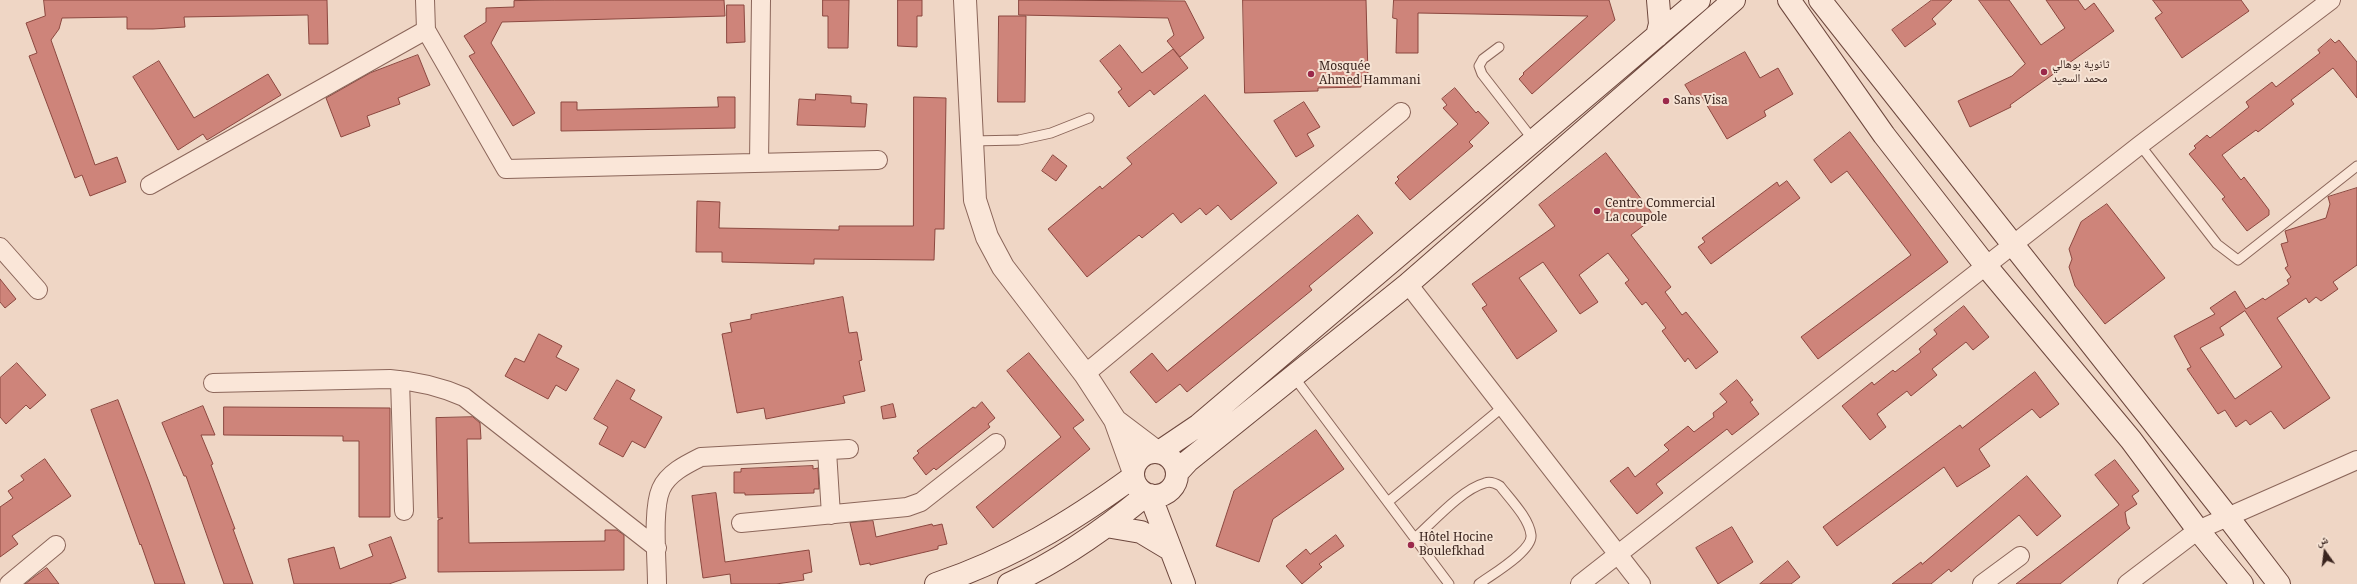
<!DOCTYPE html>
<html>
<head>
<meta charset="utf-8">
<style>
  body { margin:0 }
  #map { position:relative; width:2357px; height:584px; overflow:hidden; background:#efd6c5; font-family:"Noto Serif","Noto Naskh Arabic",serif }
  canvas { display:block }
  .north { position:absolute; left:2305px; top:532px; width:40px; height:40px; -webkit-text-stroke:3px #f6e3d4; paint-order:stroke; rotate:346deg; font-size:11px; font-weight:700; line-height:16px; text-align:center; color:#3a241e }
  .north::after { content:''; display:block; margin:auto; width:14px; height:18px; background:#3a241e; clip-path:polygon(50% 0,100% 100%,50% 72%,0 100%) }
</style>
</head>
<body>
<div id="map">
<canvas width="2357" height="584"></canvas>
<div class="north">ش</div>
</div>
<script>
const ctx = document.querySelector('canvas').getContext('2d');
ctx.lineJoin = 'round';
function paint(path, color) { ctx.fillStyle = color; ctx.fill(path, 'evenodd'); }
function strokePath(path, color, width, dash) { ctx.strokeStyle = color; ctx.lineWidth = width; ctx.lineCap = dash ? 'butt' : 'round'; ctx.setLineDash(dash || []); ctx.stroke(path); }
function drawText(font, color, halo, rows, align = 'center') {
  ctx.font = font + ' "Noto Serif","Noto Naskh Arabic",serif'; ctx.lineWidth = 4; ctx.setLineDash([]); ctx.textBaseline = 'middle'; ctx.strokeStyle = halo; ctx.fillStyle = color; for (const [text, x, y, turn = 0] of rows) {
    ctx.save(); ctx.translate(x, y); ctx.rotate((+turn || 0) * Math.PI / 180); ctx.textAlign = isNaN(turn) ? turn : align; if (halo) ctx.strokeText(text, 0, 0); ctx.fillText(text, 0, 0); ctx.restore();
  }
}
const building = new Path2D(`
  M44,0H327L328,44H309L308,15L184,17L185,27L153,29H127V17L62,18L59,29L51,40L95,165L117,157L126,182L90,196L82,175L75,178L29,56L37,53L26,23L45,16Z
  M555,0H724L725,16L502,22L491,43L535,113L513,126L469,56L475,53L464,36L486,22V8L514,7V1Z
  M823,0H849L848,48H828V16H823Z
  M898,0H922V16H917V47L898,46Z
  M1019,0L1185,1L1204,38L1180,57L1167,41L1174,35L1168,18L1019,15Z
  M1243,0H1366L1368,76H1361V87L1318,88V91L1245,93Z
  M1394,0H1609L1615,20L1532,94L1519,79L1524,74L1523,73L1588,16L1418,13V53H1396L1397,19L1393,18Z
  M1932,0H1952L1932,19L1936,24L1905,47L1892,30Z
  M1979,0H2009L2041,45L2065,28L2046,0H2078L2085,10L2094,3L2114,31L2010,105L2011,107L1970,127L1958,101L2012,76L2025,64Z
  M2153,0H2241L2249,11L2182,58L2155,18L2162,13Z
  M727,5H744L745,42L727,43Z
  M999,16H1026L1025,102H998Z
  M2331,39L2335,43L2339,40L2357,62V98L2333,68L2291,100L2294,104L2258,132L2256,130L2222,155L2241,180L2244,177L2269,210V215L2247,231L2222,199L2225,197L2189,154L2196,148L2194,146L2207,135L2210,138L2249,107L2246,102L2272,82L2276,87L2320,53L2318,50Z
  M1120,45L1142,73L1173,49L1188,68L1154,95L1150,90L1129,107L1118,92L1122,89L1100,61Z
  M1745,52L1760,78L1778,68L1793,94L1764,111L1766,116L1727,139L1702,97L1695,101L1685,85Z
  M418,55L430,85L398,98L400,104L367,116L370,126L341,137L326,98L370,73Z
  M159,61L194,118L268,74L281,95L207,140L203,134L178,150L133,77Z
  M1455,88L1476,113L1478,111L1489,123L1469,142L1473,146L1410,200L1395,183L1399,179L1397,177L1458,124L1443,108L1447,105L1442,99Z
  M816,94L851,96V103L867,104L865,127L797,125L799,99L815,100Z
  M1205,95L1277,183L1231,220L1218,205L1206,215L1200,208L1181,223L1173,213L1142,238L1139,235L1087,277L1048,229L1100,186L1102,189L1132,164L1127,158Z
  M718,97H735V128L561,131V102H577V110L718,107Z
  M914,97L946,98L944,229H935L934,260L814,259V264L722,262V252H696L697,201L720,202L719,228L839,230V226H913Z
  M1304,102L1320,127L1307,134L1314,146L1296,157L1274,121Z
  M1850,132L1948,262L1818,359L1801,337L1911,255L1847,171L1831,183L1814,160Z
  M1606,153L1655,217L1631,235L1671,287L1665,292L1682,315L1686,312L1718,352L1696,369L1688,358L1685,362L1662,331L1666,328L1646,302L1642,305L1625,283L1629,280L1608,253L1579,275L1598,302L1580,314L1543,262L1519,278L1557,331L1517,359L1482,308L1487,305L1472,284L1555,226L1539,205Z
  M1053,155L1067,166L1056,181L1042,171Z
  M1787,181L1800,198L1711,264L1698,247L1705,242L1702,238L1777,182L1779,186Z
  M2357,188V265L2333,282L2338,289L2321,301L2316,297L2309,303L2306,298L2277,318L2330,398L2284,429L2271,411L2250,425L2246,420L2236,427L2225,410L2218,414L2187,369L2191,367L2174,336L2215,314L2210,308L2235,291L2246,309L2263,298L2265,300L2289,284L2287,280L2291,277L2285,268L2288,266L2281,244L2288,242L2285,231L2326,218L2330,204L2328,197ZM2245,311L2282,367L2235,399L2200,348L2224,335L2220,328Z
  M2107,204L2165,278L2105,324L2075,286L2069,267L2072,259L2069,249L2081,222Z
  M1358,215L1373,233L1309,286L1312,290L1187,392L1180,384L1156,403L1130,372L1152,353L1167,371Z
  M0,279L16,299L5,308L0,302Z
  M843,297L849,333L857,332L862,360L859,361L865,391L843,396L845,403L766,419L764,408L737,413L722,334L732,332L730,323L751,319V315Z
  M1964,306L1989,337L1973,350L1966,342L1932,369L1937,375L1911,396L1907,391L1877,414L1886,427L1870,440L1842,406L1872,382L1874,385L1893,370L1895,372L1921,352L1919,349L1937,334L1934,330Z
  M539,334L562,346L556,357L579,369L566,391L556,385L548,399L505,376L515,358L524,362Z
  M1029,353L1084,420L1073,428L1090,449L993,528L976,507L1061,437L1007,371Z
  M17,363L46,395L30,409L26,405L6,424L0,417V378Z
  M2035,372L2059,404L2040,418L2032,409L1979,449L1990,466L1957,487L1944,467L1837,546L1823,527L1960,425L1962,428Z
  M617,380L635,390L630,399L662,417L645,448L632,441L623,457L599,444L608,427L594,419Z
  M1737,380L1753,400L1750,402L1759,414L1732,435L1727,429L1656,484L1663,493L1637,514L1610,481L1628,467L1635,477L1669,450L1664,445L1688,426L1694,432L1714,417L1713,413L1727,402L1720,394Z
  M118,400L149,482L185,584H155L141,544L140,545L91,410Z
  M982,402L995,418L988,424L990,427L936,470L934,468L926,475L913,458L919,453L917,451L973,407L975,408Z
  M893,404L896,417L883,419L881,407Z
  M203,406L215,435H201L213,464L211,465L235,529H233L253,584H224L186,476H184L162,423Z
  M224,407L390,408V517H359V441H343V436L224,435Z
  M473,417L480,423L481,439H467L469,543L605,541V530H617L624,535V570L438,572V520L443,518H438L436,418Z
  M1316,430L1344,469L1273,519L1259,562L1216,546L1234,491Z
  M45,459L71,496L12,536L18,544L0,557V507L13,498L8,491L24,480L21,476Z
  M2115,460L2139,491L2132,496L2137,504L2125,512L2127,524L2130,528L2060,584H2016L2119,505L2095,475Z
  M813,466V469L818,468L819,489H814V493L745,495V493H734V472H741V469Z
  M2027,476L2061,516L2037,536L2019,515L1951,572L1949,569L1931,584H1892L1921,562L1922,564Z
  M716,493L725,562L809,550L812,572L803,574L804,580L776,584H731L730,574L703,578L692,496Z
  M873,521L876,537L932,524L933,526L942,524L947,544L938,546V549L870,565V563L860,565L850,523Z
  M1732,527L1753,562L1718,584L1696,548Z
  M1336,535L1344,546L1319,564L1322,567L1302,584L1286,566L1306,549L1310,554Z
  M391,537L406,578L389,584H294L288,559L334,547L340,569L373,556L369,545Z
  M1788,561L1800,577L1791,584H1760Z
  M47,568L59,584H25L34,577Z`);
const service = new Path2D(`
  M1499,47L1483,59L1479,66L1482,74L1534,141
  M972,141L1019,140L1051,133L1089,118
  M2140,145L2217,244L2238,260L2357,166
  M1294,377L1449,584
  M1389,501L1504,406
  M1415,538C1433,522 1462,489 1485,483C1490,481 1495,483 1500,486C1510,499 1529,518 1531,535C1533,551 1491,575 1479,584`);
const minor = new Path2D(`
  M425,0L426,30L506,169L878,160
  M759,163L761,0
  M150,185L426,30
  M0,247L38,290
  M1408,284L1641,584
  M1085,374L1401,112
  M400,380L404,511
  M213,383L390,379C417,381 439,386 464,397L657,548
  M827,451L831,515
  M741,523L907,507L921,502L996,443
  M9,584L56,545
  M657,584C657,560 652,509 661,489C668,473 687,464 701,457L849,449
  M1580,584L2140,145L2331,0
  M1982,584L2020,556
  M2127,584L2198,530L2357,460`);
const tertiary = new Path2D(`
  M965,0L975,200L987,237L1003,267L1085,374L1115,420L1133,470
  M1116,421L1157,452`);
const secondary = new Path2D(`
  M1789,0L1884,135L1986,266L2131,440L2198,530L2242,584
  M1820,0L2227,516L2279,584
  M1657,36L1660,24L1658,0
  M1133 474a22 22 0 1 1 44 0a22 22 0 1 1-44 0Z
  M1159,452L1199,425L1699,0
  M1177,473L1188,461L1408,284L1734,0
  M1150,495L1184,584
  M1106,526L1141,532L1171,550
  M936,584C1010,559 1070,523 1133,477
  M1009,584C1058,562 1105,529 1146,495`);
const markers = [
  [2044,72,4,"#9b294b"],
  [1311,74,4,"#9b294b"],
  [1666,101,4,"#9b294b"],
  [1597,211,4,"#9b294b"],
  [1411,545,4,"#9b294b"]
];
const poiNames = [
  ["ثانوية بوهالي",2052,65],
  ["محمد السعيد",2052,79],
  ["Mosquée",1319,67],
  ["Ahmed Hammani",1319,81],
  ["Sans Visa",1674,101],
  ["Centre Commercial",1605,204],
  ["La coupole",1605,218],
  ["Hôtel Hocine",1419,538],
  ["Boulefkhad",1419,552]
];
paint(building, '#ce847a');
strokePath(building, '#8b473f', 1);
strokePath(service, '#8b665a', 11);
strokePath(minor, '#8b665a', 20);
strokePath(tertiary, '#8b665a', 24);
strokePath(secondary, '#6d473d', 24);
strokePath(service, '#fae6d8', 9);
strokePath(minor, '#fae6d8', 18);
strokePath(tertiary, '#fae6d8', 22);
strokePath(secondary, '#fae6d8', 22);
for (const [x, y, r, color] of markers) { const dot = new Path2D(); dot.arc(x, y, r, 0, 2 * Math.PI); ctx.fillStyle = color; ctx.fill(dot); strokePath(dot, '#f6e3d4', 1.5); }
drawText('12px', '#3a241e', '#f6e3d4', poiNames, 'left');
</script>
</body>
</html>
